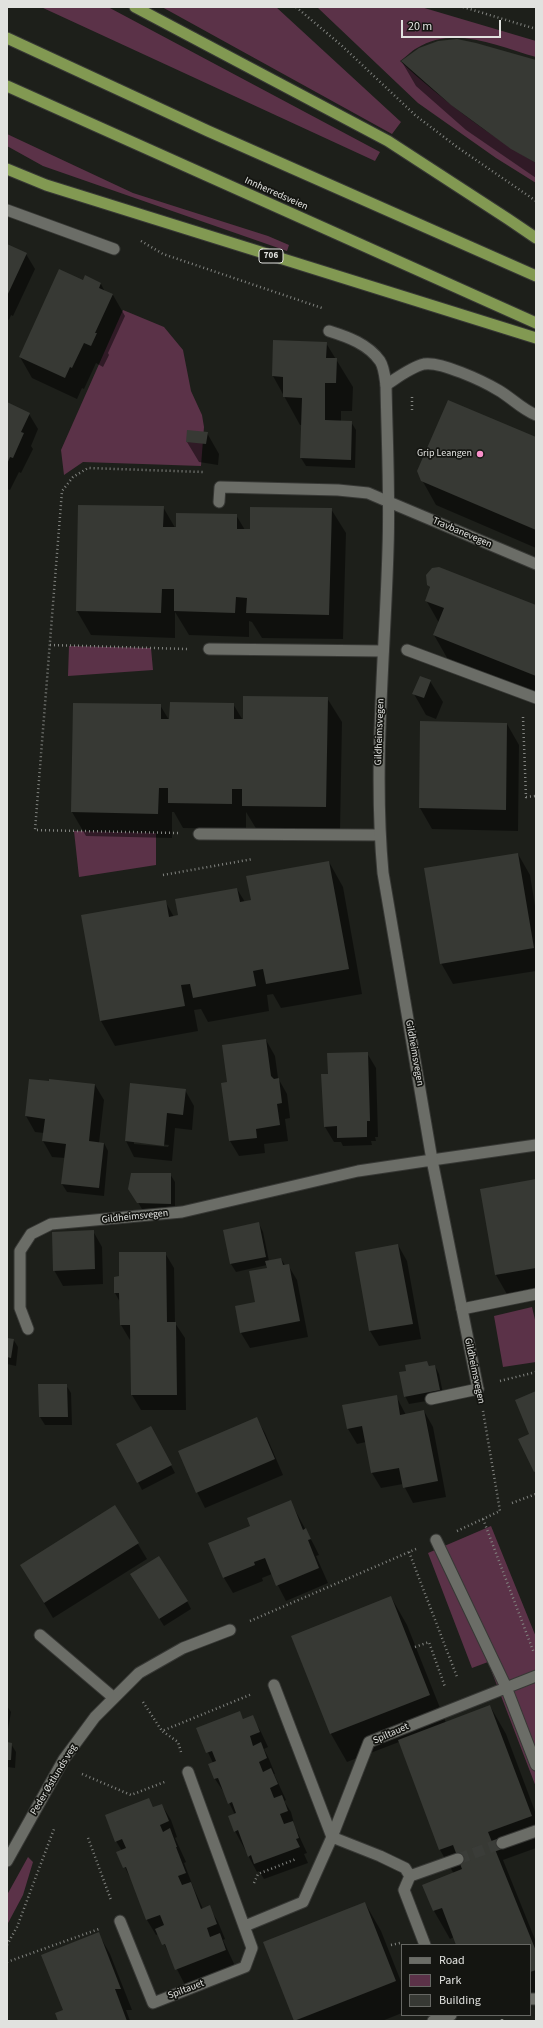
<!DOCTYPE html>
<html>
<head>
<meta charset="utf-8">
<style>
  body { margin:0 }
  #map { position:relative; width:543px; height:2028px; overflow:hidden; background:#1d1f1a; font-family:"Source Sans 3",sans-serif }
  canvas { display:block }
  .frame { position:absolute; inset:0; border:8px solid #e1e2df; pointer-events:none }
  .legend { position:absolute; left:401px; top:1944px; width:130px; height:72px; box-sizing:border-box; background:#141511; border:1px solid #666763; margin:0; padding:5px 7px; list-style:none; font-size:12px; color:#e1e2df }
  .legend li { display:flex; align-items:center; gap:8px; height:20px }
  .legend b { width:20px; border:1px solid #666763 }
  .scale { position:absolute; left:401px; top:20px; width:100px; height:18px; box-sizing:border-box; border:2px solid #e1e2df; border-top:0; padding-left:5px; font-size:12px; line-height:14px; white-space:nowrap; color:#e1e2df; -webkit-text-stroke:3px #141511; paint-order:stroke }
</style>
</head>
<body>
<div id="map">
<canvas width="543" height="2028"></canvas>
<div class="frame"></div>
<ul class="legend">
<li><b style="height:5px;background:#6b6d67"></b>Road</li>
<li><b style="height:11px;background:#5b3248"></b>Park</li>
<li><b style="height:11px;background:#373934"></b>Building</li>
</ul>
<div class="scale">20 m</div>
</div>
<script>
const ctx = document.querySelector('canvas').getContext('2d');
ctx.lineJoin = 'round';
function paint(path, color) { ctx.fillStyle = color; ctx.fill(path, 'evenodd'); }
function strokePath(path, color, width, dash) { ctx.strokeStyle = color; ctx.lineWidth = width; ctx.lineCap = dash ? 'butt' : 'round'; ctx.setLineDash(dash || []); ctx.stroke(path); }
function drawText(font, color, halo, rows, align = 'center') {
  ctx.font = font + ' "Source Sans 3",sans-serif'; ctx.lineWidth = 3.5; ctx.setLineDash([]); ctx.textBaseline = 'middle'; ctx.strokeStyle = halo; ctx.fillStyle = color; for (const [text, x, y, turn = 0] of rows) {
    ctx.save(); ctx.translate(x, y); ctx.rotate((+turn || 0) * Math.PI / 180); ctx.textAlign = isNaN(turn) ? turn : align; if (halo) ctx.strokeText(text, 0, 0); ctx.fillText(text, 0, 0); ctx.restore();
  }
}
const green = new Path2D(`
  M41,7H108L380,152L375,161Z
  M162,7H276L401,122L392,134Z
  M317,7H421L536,41V57C498,46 454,25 417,48C411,51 406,57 400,61C442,100 487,134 536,163V183L496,158L418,103Z
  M7,134L133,193L268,236L289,245L287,251L43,166L7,146Z
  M123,310L164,327L183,350L191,391L202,415L204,427L201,466L83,462L64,475L61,450Z
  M69,646L151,648L153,670L68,676Z
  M74,831L156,833V865L79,877Z
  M532,1307L536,1324V1362L503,1367L494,1316Z
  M491,1526L536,1637V1787L488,1662L472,1668L428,1553Z
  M28,1857L33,1862L23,1895L7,1925V1895Z`);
const shadow = new Path2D(`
  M536,61V178L466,130L416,86L402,62Z
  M7,245L26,254L35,269L13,316L11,315L9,320L7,319Z
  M60,270L83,281L101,284L105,292L113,295L125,316L108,353L109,355L103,367L96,363L84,389L82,388L77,399L32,378L20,357Z
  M326,343L353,387L352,411H341V422H351L356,430L355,468L306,466L301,458L302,425H300L273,376Z
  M7,403L29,414L38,429L31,446L33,449L21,473L19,472L10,490L7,489Z
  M207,433L219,454L218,465L199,462L187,442Z
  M536,439V548L436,505L422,480Z
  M163,507L177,531L236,515L245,530H251L331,509L346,533L343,639L262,638L252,622L249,621V637L189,635L175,612V638L91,635L77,611Z
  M428,585L536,605V698L450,663L434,635L439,623L426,600L431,589Z
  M430,681L443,702L436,719L426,715L414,694Z
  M327,698L342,722L340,831L257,830L246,812V829L183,828L174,812H172V838L86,836L72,812L160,705L169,720L233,704L244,722Z
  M507,724L519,745L518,831L432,829L420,808Z
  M518,854L530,875L536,912V971L453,984L441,963Z
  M329,862L343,887L362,994L281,1008L273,994L267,995L269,1011L208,1022L201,1009L194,1010L198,1031L115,1046L101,1021L82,916L165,901L174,917L237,889L245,902L252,901Z
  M266,1040L275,1056L278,1078L287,1094L290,1118L285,1119L288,1141L264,1144L265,1153L239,1156L230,1141Z
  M367,1053L376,1068L378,1137H375L376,1141H371L372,1145L343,1146L341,1142H334L325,1127L329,1075Z
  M30,1080L95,1085L104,1100L99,1143H104L108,1151L104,1196L67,1192L62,1184L65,1158L52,1157L43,1141L44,1133L35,1132L26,1116Z
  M131,1084L185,1090L194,1106L192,1130L175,1128L172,1161L134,1157L126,1141ZM134,1142L169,1145L168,1147L134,1144Z
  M170,1174L175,1182V1211H143L130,1188Z
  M536,1180V1299L512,1303L496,1275L481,1189Z
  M259,1224L263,1232L269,1261L281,1259L285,1265H288L297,1280L308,1337L250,1348L241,1333L256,1303L268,1269L267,1265L236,1272L231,1264L225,1230Z
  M93,1231L102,1247L103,1284L63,1286L54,1270Z
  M398,1245L407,1261L421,1339L379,1346L370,1331L356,1253Z
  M165,1253L174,1268L175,1323L185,1338L186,1410H141L132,1395L131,1340H130L121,1325L120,1302L115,1293L120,1277Z
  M7,1339H13L18,1347L16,1366L7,1364Z
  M427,1362L430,1367L435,1366L439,1374L444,1398L409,1404L405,1396L407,1372Z
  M39,1385H66L71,1393L72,1425H45L40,1417Z
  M396,1396L406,1415L424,1411L433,1427L446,1497L413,1503L403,1484L381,1488L372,1473L366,1442L357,1444L348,1429Z
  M256,1418L265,1433L283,1475L205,1508L197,1492Z
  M155,1435L175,1473L142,1490L138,1482Z
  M290,1501L314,1545L319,1555L316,1556L328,1583L286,1601L272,1574L262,1578L263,1581L233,1593L224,1578L210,1544L252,1526Z
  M115,1506L147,1559L53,1618L21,1565Z
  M136,1582L187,1601L191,1609L164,1626Z
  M391,1597L407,1625L446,1723L490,1706L506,1734L536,1814V1848L503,1860L536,1942V2004L531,2006L530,1945H457L454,1937L450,1939L434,1911L454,1874L440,1850L399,1742L347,1762L331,1734L292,1637Z
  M7,1706L11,1712L7,1735Z
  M239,1712L244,1720L252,1716L261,1732L268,1747L264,1749L269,1759L275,1774H274L286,1800L284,1801L291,1812L295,1827L307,1853L304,1854L308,1863L264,1879L259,1871L257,1872L235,1831V1815L225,1794L215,1779L209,1764L213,1763L197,1729Z
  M7,1743L11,1744L16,1752L15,1768L7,1767Z
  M149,1800L154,1808L162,1805L171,1820L177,1837L175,1838L186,1862L184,1863L194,1889L203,1909L209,1907L218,1922L225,1939L223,1940L235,1966L185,1985L159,1934L156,1935L147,1920L133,1883L117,1852L122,1851L116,1841Z
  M365,1903L381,1931L402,1984V2013L382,2021H295L264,1943Z
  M98,1933L110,1954L132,2010H126L130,2021H59Z`);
const building = new Path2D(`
  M457,39L476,43L536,60V163L511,149L451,105L401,61L419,48L438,41Z
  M7,244L27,253L7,296Z
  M59,269L83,280L85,275L101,283L99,288L113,294L95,333H97L91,346L84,343L72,368L70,367L65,378L19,357Z
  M273,340L327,342L326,358H337L336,383H325V420L352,421L351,460L300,458L302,398L283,397V377L272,376Z
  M448,400L536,437V530L421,481L417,471Z
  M7,402L30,413L21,432L24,433L13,458L10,457L7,464Z
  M187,430L208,432L206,444L186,442Z
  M78,505L164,506L163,527H176V513L237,514V529H250V507L332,508L329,615L246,613L247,598L236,597L235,613L174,611V589H162L161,613L76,611Z
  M439,567L536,605V676L433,635L444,608L425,601L430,587L427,585L426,575L432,568Z
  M420,676L431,680L424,698L412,694Z
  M243,696L328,697L326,807L242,806V789H232V804L168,803V788H159L158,814L71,812L73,703L161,704V719H169L170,702L234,703V719H243Z
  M420,721L507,723L506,810L419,808Z
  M518,853L534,948L440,964L424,868Z
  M329,861L349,969L266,984L263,969L253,971L256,986L193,998L190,984L181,985L185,1006L100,1021L81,915L166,900L169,917L178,915L175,899L237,888L240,902L251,900L246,876Z
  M266,1039L271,1076L274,1079L279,1078L282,1103L277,1104L280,1125L256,1129L257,1138L229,1141L221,1083L227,1082L222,1045Z
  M368,1052L370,1121H367V1137L337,1138V1126L324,1127L321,1074H328L327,1053Z
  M29,1079L49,1081V1079L95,1084L89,1141L104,1143L99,1188L61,1184L66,1144L42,1141L45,1119L25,1116Z
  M130,1083L186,1089L183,1115L167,1113L164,1146L125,1141Z
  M131,1173H171V1204L137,1203L128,1189Z
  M536,1179V1268L495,1275L480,1189Z
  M259,1222L266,1257L230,1264L223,1230Z
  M94,1230L95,1269L53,1271L52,1232Z
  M398,1244L413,1324L369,1331L355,1252Z
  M119,1252H166L167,1322H176L177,1395H131L130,1325H120L119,1293H114V1277L119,1276Z
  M281,1258L283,1265L289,1264L300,1321L240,1333L235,1306L255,1302L249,1271L267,1268L265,1261Z
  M7,1338L14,1339L11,1358L7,1357Z
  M427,1361L429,1366L435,1365L440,1390L404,1397L399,1372L406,1371L405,1365Z
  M38,1384H67L68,1417H39Z
  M536,1391V1471L534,1472L518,1439L529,1434L515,1400Z
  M397,1395L400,1415L424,1410L438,1481L403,1488L399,1468L371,1473L362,1426L347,1429L342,1405Z
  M257,1417L275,1459L196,1493L178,1451Z
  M151,1426L172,1465L137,1483L116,1444Z
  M291,1500L303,1530L306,1528L311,1539L308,1540L319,1568L276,1586L265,1558L254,1562L255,1565L223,1578L208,1543L250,1526L247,1518Z
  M115,1505L139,1543L44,1603L20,1565Z
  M159,1556L188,1601L159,1619L130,1574Z
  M391,1596L430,1695L330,1734L291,1636Z
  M490,1705L532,1816L488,1832L536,1951V1970L530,1972V1945H456L442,1908L433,1911L422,1885L462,1869L453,1845L439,1850L398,1740Z
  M240,1711L243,1719L253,1715L260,1732L250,1736L253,1746L261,1742L267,1758L259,1762L263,1772L271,1768L278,1784L270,1788L274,1798L282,1795L288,1811L280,1814L284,1824L293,1821L299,1838L296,1839L300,1847L254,1864L251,1855L248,1857L238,1830L234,1832L228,1816L236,1813L232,1802L228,1804L218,1778L214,1779L208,1764L216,1761L212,1751L206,1753L196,1728Z
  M7,1742L12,1743L11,1760H7Z
  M149,1798L153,1807L162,1804L169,1821L160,1825L163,1832L170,1828L177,1847H176L186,1873L178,1876L182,1885L191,1882L201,1909L210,1905L217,1924L207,1928L210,1937L220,1933L226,1950L175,1970L165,1944L162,1945L155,1929L164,1925L160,1915L146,1920L126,1867L123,1868L116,1852L126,1848L122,1839L115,1842L105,1815Z
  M365,1902L396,1981L294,2021L263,1942Z
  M99,1932L121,1989H115L127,2021H58L55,2013L63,2010L41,1955Z`);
const pedestrianTunnel = new Path2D(`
  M458,1859L502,1843`);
const path = new Path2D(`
  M296,7L341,45L415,115L457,147L536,201
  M463,7L536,29
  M141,241L163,254L322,308
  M412,410V395
  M50,645L187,649
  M523,717L526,797L536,796
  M178,833L35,830L62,491L73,477L88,468L203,472
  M163,875L253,859
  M500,1381L536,1372
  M512,1503L536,1494
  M483,1519L534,1653
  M457,1531L500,1511L483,1411
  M409,1552L457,1677
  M250,1621L416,1549
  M415,1647L429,1642L445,1687
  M143,1702L162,1731
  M181,1752L178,1742L162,1731L252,1694
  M82,1774L131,1795L167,1781
  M88,1838L111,1900
  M254,1883L258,1874L296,1859
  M7,1945L17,1927L54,1829
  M391,1945L400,1943
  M7,1962L99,1929
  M502,2015V2021`);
const service = new Path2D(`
  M7,210L114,249
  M386,385C397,378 411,367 424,364C440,361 483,381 498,390C512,398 521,409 536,415
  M219,502L220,487L338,490L368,493L389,502
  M432,1160L536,1145
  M431,1399L478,1389`);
const pedestrian = new Path2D(`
  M209,649L383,651
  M407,650L536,698
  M199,834L379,835
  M462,1309L536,1294
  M436,1540L506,1687L536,1765
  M274,1685L332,1837
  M332,1837L369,1742L536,1676
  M502,1843L536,1831
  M410,1876L458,1859
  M120,1921L153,2003L245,1967L252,1948L188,1772
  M245,1926L303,1902L332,1837L380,1856L405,1868L410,1876L404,1890L425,1945
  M530,1999H536
  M433,2021L451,2015`);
const minor = new Path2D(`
  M329,331C348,337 368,344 380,361C384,367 385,378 386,385C387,440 390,494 388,549C385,657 373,764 383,873L432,1160L478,1389
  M389,502L536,564
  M28,1329L20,1308V1251L31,1234L51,1224L182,1212L358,1171L432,1160
  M40,1635L114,1698
  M7,1861L64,1759L95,1717L139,1673L183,1648L230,1630`);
const trunk = new Path2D(`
  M135,7L388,141L508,219L536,238
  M7,38L208,131L536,276
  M7,86L536,323
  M7,169L46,185L536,338`);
const markers = [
  [480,454,4,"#f990ca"]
];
const shields = [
  [271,256,24]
];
const shieldNames = [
  ["706",271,256]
];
const streetNames = [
  ["Innherredsveien",276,194,24],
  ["Travbanevegen",462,533,23],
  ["Gildheimsvegen",380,732,-88],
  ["Gildheimsvegen",414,1053,80],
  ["Gildheimsvegen",135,1217,-6],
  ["Gildheimsvegen",474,1371,78],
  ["Spiltauet",391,1734,-24],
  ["Peder Østlunds veg",54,1780,-59],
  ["Spiltauet",186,1990,-21]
];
const poiNames = [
  ["Grip Leangen",472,454]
];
paint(green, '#5b3248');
paint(shadow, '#0007');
paint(building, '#373934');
strokePath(pedestrianTunnel, '#3a3c38', 11, [11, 5.5]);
strokePath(service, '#373835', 13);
strokePath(pedestrian, '#373835', 13);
strokePath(minor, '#373835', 13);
strokePath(trunk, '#373835', 13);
strokePath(path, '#828480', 2.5, [1, 3]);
strokePath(service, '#6b6d67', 11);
strokePath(pedestrian, '#6b6d67', 11);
strokePath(minor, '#6b6d67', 11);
strokePath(trunk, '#829952', 11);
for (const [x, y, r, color] of markers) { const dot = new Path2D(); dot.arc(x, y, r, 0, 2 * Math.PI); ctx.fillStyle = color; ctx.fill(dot); strokePath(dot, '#141511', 1.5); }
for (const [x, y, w] of shields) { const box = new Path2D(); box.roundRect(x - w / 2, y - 7, w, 14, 3); ctx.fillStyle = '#141511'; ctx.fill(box); strokePath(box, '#e1e2df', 1); }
drawText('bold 9px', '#e1e2df', null, shieldNames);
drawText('10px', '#e1e2df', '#141511', streetNames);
drawText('10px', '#e1e2df', '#141511', poiNames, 'right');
</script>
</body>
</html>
